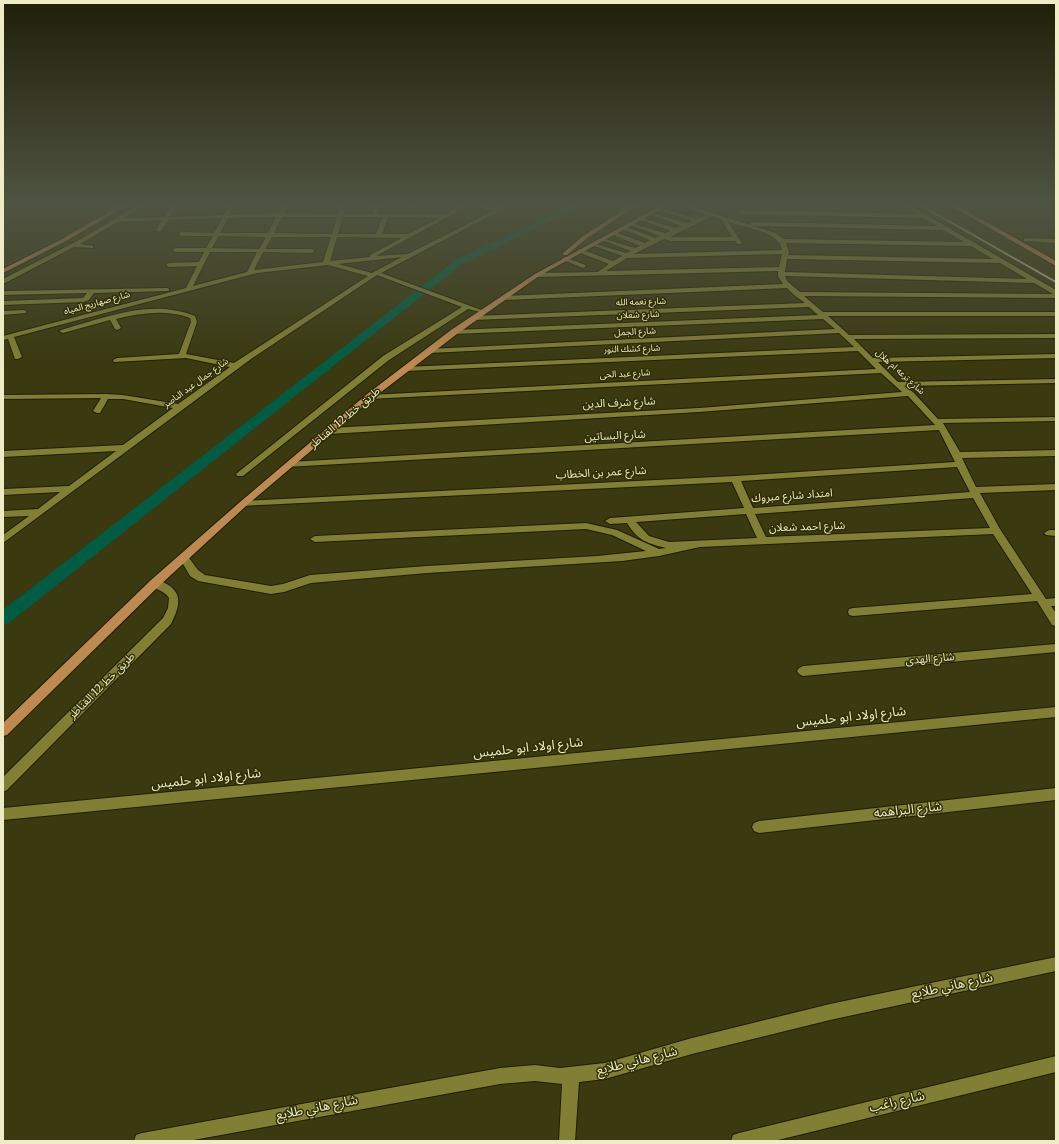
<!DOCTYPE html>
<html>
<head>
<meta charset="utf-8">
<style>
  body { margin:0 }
  #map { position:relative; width:1059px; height:1144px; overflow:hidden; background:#3a3910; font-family:Merriweather,serif }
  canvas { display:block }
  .frame { position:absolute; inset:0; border:4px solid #edecc7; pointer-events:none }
</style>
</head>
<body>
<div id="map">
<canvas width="1059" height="1144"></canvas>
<div class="frame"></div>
</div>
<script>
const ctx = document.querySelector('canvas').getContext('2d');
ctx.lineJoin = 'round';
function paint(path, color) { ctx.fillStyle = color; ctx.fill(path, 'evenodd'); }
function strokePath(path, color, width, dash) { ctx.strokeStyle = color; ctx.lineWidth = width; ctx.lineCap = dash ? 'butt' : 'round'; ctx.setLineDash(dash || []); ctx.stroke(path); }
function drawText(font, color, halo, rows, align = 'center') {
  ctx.font = font + ' Merriweather,"Noto Sans Arabic",serif'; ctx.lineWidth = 3; ctx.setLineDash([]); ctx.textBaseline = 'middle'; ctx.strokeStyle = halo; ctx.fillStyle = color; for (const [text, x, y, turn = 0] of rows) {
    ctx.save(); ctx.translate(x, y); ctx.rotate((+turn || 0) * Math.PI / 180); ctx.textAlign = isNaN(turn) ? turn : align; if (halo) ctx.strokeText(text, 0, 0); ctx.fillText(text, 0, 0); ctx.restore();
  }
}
const canal = new Path2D(`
  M570,206H581L462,264L9,623L3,625V610L456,260Z`);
const minor = new Path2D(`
  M136,206H143L124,218L164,217L170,206H176L170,217L224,215L228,206H234L229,215L278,213L282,206H288L284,213L338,214L340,206H346L344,214H372L374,206H380L377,214H445L461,206H468L376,256L408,254L493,211L472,206L498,208L502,206H509L381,273L484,311V313L468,309L389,360L243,476H237L236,474L383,356L462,307L377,275L251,359L3,543V535L29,516L3,517V511L38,509L60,492L3,495V489L69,486L116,451L3,457V451L123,445L173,408L123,399H108L100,413H97L93,411L101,398L3,399V395L106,394L123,395L178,404L230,367L186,358L114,362L113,360L117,358L179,354L191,322L190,318C166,309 141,313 116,319L121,328L117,330L115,329L110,320L63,333L59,331L61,330C104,318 151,298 195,316L197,322L186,354L234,363L368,276L328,265L257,273L14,337L22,357L18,359H15L8,339L3,340V336L186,288L197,266L169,267L166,265L169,263L199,262L204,252H175L172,250L175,248H206L213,236H181L178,234L181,232L214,233L222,218L168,220L161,231L159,232L156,230L162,220L118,222L80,244L93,246V248L74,247L3,284V279L81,239ZM276,217L268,233H220L228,218ZM282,217H337L332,234L274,233ZM343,217H383L376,234H338ZM388,217L439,218L408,234H382ZM219,236L266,237L259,249L212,248ZM272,237H331L323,262L254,270L263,252L312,253L315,251L312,249H265ZM337,237L402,238L370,255V257L330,261ZM210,252H257L247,272L193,286ZM402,257L372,273L338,264Z
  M407,206H413V207L410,209Z
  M682,206H690L751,225V223L753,222L937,226L923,218L739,214L736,212L739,210L917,214L904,206H911L1056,290V298L804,296L823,312H1056V316H828L849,335L1056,334V338L854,339L873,358L1056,354V358L878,362L898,382L1056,379V383L904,386L913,392L938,419L1056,417V421L943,423L960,452L1056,450V456L962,458L976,487L1056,484V490L980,493L1000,529L1046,599L1056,598V606H1051L1056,613V626L1052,625L1037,601L853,616L849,615L848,612L849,609L853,608L1032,594L993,534L700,547L659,556L622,561L427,573L311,583L284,592L271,594L198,581L190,576L179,557L181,555H187L198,570L205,575L271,586L283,584L310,575L427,566L597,556L646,551L612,535L586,529L315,542L310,539L315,536L586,523L617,530L659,549L666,548C647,543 638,541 627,523L610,524L605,521L610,518L744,508L732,482L240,506L238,504L243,501L735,476L955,462L939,430L286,467L285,465L289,462L935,425L908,396L699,412L329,434L325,431L329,428L699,408L902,392L881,373L369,399L365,397L369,395L876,369L858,351L405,371L401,369L405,367L854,347L839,333L429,353L425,351L429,349L835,329L823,319L454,334L450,332L454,330L818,315L809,307L473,320L470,318L473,316L805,303L794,295L787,288L504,300L501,298L504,296L783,284L778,276V271L537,277L534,275L537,273L598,272L609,264L578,252L577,251L580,249L613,261L622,256L592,245V243L626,253L631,251L601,240V238L635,248L640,246L611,234V232H615L645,243L650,240L622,229V227H626L655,238L660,236L628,224V222L665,233L671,231L638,219V217L676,228L682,226L648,214V212L687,223L692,221L657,209V207L697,219L706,215ZM712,216L721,219L732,237H670ZM728,222C744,227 780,232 782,250L634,254L664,239L671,241H735L737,244H741L742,243ZM753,226L943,230L964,242L784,239L775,233ZM786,243L971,246L993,259L788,255L789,252ZM782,254L779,267L606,271L627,258ZM787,259L1000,263L1027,279L785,272ZM785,276L1034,283L1053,294L800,292L787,281ZM957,467L970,492L753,508L741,481ZM973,498L990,528L766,537L755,514ZM746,514L757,538L669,542L649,536L636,522Z
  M1026,238L1056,239V243L1024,241V239Z
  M565,257L585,265L586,266L583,268L563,260L562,259Z
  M167,288L169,289V291L94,293L89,300L83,302L3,305V301L83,298L87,293L3,295V291Z
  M24,310L27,312L26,313L3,315V311Z
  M1049,530H1056V536L1046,535L1044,533Z
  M155,579C182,588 183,601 171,624L7,790L3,792V777L163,618L168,608L169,598C164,590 154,590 150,583L151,580Z
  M1056,644V652L803,676L799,674L797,671L799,668L803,666Z
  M1056,707V717L3,820V808Z
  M1056,788V800L759,833L754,831L752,827L754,823L759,821Z
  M1056,957V971L830,1020L692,1054L605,1079L579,1082L575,1141H559L562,1084L535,1081L500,1084L188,1141H134L136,1135L142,1133L500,1068L535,1065L560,1068L605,1063L692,1038L830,1004Z
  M1056,1056V1072L774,1141H731L733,1135L739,1133Z`);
const major = new Path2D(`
  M119,206H126L66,241L3,273V269L62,239Z
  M629,206H636L586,239L567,255H563V253L582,237Z
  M660,206H667L539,276L457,334L372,399L246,506L159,586L7,735L3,736V723L151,580L240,502L366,395L451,330L535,274Z
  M951,206H958L1056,261V266Z`);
const rail = new Path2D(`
  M922,206L1056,282`);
const farStreetnames = [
  ["شارع نعمه الله",641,302,-2],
  ["شارع صهاريج المياه",97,303,-15],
  ["شارع شعلان",638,315,-2],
  ["شارع الجمل",635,332,-3],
  ["شارع كشك النور",632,349,-2],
  ["شارع ترعه ام هلال",900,372,42],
  ["شارع عبد الحى",625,374,-3],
  ["شارع جمال عبد الناصر",196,383,-36]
];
const streetNames = [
  ["شارع شرف الدين",619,403,-3],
  ["طريق خط 12 القناطر",345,418,-40],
  ["شارع البساتين",615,436,-3],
  ["شارع عمر بن الخطاب",601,473,-3],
  ["امتداد شارع مبروك",792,496,-4],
  ["شارع احمد شعلان",807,527,-2],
  ["شارع الهدى",930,659,-5],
  ["طريق خط 12 القناطر",102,686,-45]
];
const nearStreetnames = [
  ["شارع اولاد ابو حلميس",851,717,-6],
  ["شارع اولاد ابو حلميس",528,748,-6],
  ["شارع اولاد ابو حلميس",206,779,-6],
  ["شارع البراهمه",908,810,-6],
  ["شارع هاني طلايع",952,986,-12],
  ["شارع هاني طلايع",637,1061,-14],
  ["شارع راغب",897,1102,-13],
  ["شارع هاني طلايع",317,1108,-11]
];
paint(canal, '#005d44');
strokePath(minor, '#201f08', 2);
strokePath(major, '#201f08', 2);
paint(minor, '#817f33');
paint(major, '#bf8a52');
strokePath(rail, '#c3c29c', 2);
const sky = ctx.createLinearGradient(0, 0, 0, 366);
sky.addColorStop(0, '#201f09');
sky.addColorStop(0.56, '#4f5442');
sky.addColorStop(1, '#4f544200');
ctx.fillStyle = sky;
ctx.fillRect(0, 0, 1059, 366);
drawText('9px', '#edecc7', '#302e05', farStreetnames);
drawText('11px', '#edecc7', '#302e05', streetNames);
drawText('13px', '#edecc7', '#302e05', nearStreetnames);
</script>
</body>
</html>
